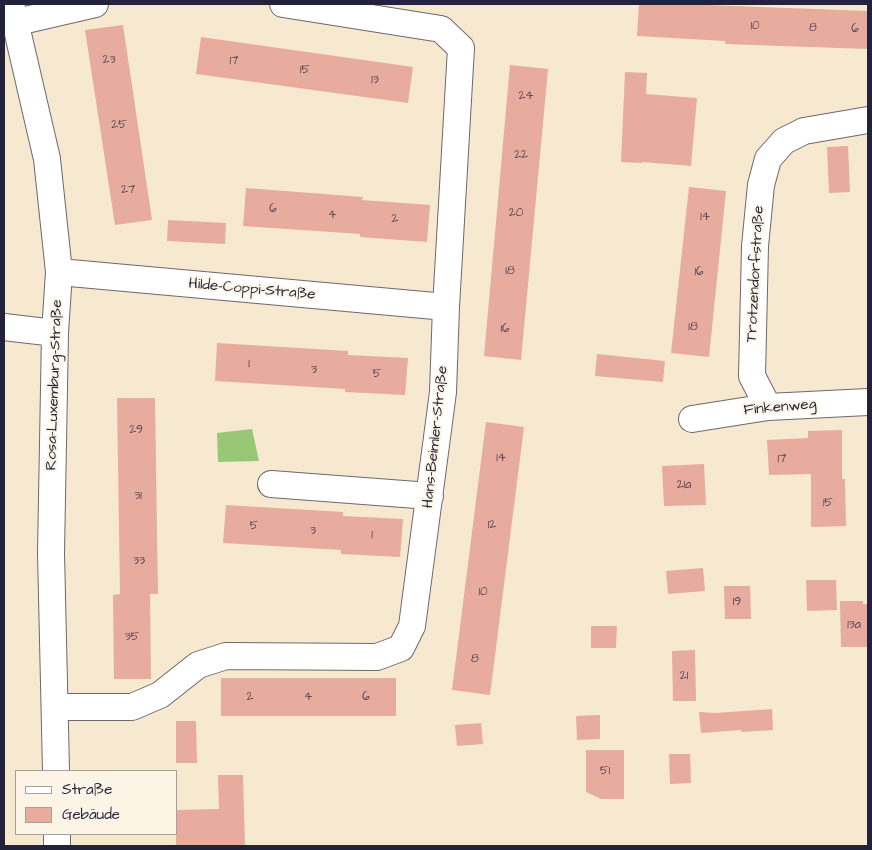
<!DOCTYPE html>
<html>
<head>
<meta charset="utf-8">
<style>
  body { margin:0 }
  #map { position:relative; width:872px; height:850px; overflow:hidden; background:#f6e9d0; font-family:"Architects Daughter",sans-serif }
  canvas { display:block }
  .frame { position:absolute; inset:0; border:5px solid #22223b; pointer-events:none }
  .legend { position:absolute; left:15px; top:770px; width:162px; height:65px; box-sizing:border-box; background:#fcf5e5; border:1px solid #a5a1a1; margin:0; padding:6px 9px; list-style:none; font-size:15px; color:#22223b }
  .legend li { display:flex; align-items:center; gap:10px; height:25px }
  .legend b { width:25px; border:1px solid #a5a1a1 }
</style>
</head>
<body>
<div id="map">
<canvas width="872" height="850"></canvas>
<div class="frame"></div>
<ul class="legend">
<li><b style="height:6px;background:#fff"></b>Straße</li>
<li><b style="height:14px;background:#e7ac9e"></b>Gebäude</li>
</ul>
</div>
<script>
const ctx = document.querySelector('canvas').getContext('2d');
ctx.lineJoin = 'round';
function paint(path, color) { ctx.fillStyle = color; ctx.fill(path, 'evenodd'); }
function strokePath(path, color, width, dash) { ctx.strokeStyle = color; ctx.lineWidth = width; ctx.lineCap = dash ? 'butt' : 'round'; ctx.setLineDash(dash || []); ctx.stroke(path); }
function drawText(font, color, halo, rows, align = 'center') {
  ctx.font = font + ' "Architects Daughter",sans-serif'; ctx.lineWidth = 4; ctx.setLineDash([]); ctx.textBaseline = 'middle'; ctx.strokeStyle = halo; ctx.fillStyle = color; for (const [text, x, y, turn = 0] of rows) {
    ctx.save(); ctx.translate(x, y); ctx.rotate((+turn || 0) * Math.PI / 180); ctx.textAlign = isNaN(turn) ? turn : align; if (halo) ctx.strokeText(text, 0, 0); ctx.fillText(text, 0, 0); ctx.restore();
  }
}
const green = new Path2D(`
  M252,429L259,461L218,462L217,433Z`);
const building = new Path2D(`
  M639,4H708V5L868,11V49L725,44V41L637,36Z
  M123,25L152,220L115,225L85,30Z
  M201,37L413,67L408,103L196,74Z
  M510,65L548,69L521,360L484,356Z
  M625,72L647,73L646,94L697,98L691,166L642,162V163L621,162Z
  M848,146L850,192L829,193L827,147Z
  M689,187L726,191L709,357L671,353Z
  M246,188L363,197L362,200L430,205L427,242L360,237V234L243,226Z
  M168,220L226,223L225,244L167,241Z
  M217,343L348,351V355L408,358L405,395L345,392V389L215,381Z
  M597,354L665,361L663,382L595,376Z
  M117,398H155L158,594H150L151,679H114L113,595L120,594Z
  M486,422L524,427L490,695L452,690Z
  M842,430V479H845L846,526L811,527V474L769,475L767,440L808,438V431Z
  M704,464L706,505L664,506L662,466Z
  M226,505L343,512V516L403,519L400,557L341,554V550L223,543Z
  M703,568L705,591L668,594L666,571Z
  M806,580H836L837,610L807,611Z
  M724,586H750L751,619H725Z
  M840,601H863V604H868V647H841Z
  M591,626H617L616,648H591Z
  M695,650L696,701H673L672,651Z
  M221,678H396V716H221Z
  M772,709L773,730L741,732V730L701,733L699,712L716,713Z
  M600,715V739L577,740L576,716Z
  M176,721H196L197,763H176Z
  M481,723L483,744L457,746L455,725Z
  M586,750H624V799H601L586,792Z
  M669,754H690L691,783L670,784Z
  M218,775H243L245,845L176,846V810L219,809Z`);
const minor = new Path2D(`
  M11,4L47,159L59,272L55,333L51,553L56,771
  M17,22L95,4
  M59,272L446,307
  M4,327L55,333
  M768,407L752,376L755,246L761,185L768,159L784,141L804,131L868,120
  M692,419L768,407L868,402
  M271,484L430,496
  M55,707H132L160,695L198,665L226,656L377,657L401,648L412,626L443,392L446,307L461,48L441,29L283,4
  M57,834V846`);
const numberNames = [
  ["10",755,26],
  ["8",813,28],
  ["6",855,29],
  ["23",109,60],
  ["17",234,61],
  ["15",305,70],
  ["13",375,80],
  ["24",526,96],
  ["25",119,125],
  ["22",521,155],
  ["27",128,190],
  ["6",273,209],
  ["20",516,213],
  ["4",332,215],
  ["14",705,217],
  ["2",395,219],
  ["18",510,271],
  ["16",699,272],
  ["18",693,327],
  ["16",505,329],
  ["1",249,364],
  ["3",314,370],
  ["5",377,374],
  ["29",136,430],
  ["14",501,458],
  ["17",782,459],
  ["21a",684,485],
  ["31",138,496],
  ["15",828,503],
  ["12",492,525],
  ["5",254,526],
  ["3",313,531],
  ["1",372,535],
  ["33",139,561],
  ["10",483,592],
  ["19",737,602],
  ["13a",854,625],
  ["35",132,637],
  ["8",475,659],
  ["21",684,676],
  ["2",250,697],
  ["4",308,697],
  ["6",366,697],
  ["51",605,771]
];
const streetNames = [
  ["Trotzendorfstraße",756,274,-87],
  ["Hilde-Coppi-Straße",252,290,5],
  ["Rosa-Luxemburg-Straße",55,385,-88],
  ["Finkenweg",780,408,-5],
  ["Hans-Beimler-Straße",436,437,-84]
];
paint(green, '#98c776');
paint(building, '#e7ac9e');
strokePath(minor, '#6c686f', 28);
strokePath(minor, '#fff', 26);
drawText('12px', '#534454', null, numberNames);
drawText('15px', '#22223b', '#fcf5e5', streetNames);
</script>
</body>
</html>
